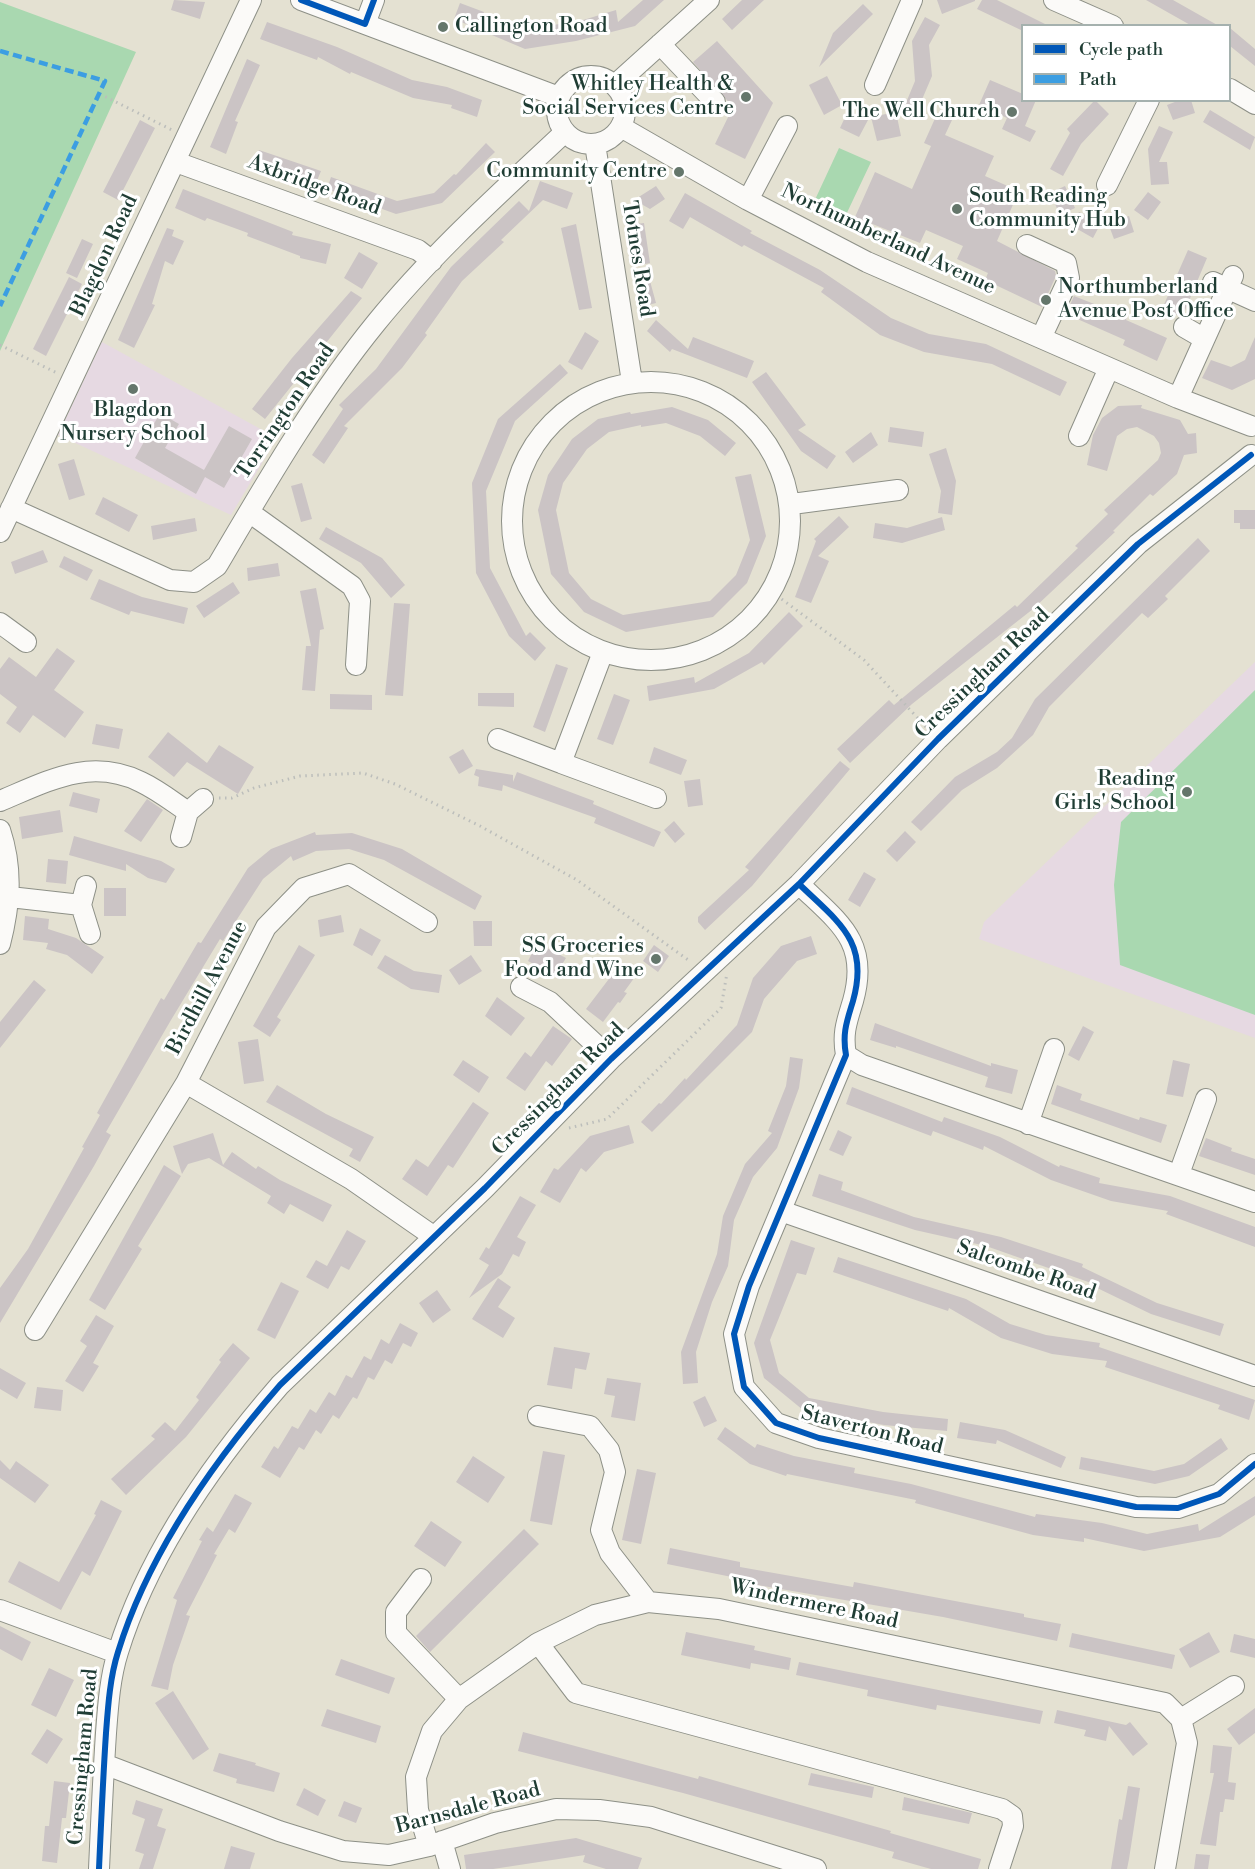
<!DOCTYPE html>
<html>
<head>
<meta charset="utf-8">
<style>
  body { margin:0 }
  #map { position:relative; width:1255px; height:1869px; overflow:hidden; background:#e4e1d2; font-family:"Libre Bodoni",serif }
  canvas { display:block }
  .legend { position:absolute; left:1021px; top:24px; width:210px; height:78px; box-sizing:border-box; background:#fff; border:2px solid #a5b1ae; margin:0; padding:8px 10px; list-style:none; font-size:18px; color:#1f3d34 }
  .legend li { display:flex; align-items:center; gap:12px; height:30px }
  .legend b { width:30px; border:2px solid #a5b1ae }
</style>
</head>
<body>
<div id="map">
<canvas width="1255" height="1869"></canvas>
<ul class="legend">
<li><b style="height:8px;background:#0057b8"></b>Cycle path</li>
<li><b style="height:8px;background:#3c9ee2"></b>Path</li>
</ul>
</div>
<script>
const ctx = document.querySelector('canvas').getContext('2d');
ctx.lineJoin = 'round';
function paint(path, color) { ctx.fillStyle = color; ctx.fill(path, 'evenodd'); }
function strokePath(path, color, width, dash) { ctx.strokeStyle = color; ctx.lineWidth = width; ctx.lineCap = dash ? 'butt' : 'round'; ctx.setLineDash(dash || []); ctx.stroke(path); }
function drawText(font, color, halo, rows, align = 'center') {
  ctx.font = font + ' "Libre Bodoni",serif'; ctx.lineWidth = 6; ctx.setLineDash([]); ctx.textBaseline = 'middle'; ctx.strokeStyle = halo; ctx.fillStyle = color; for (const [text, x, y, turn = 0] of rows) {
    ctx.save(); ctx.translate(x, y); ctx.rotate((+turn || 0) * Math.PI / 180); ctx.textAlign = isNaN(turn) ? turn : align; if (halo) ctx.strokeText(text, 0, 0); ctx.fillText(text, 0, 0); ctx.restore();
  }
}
const built = new Path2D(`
  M102,342L277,438L231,515L58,435Z
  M1255,662V1038L979,939L984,922Z`);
const green = new Path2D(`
  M0,2L136,52L0,351Z
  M839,148L871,162L844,219L813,204Z
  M1255,690V1015L1120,965L1114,885L1121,822Z`);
const building = new Path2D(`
  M174,0L205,2L200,19L171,10Z
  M643,0H664L635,26L576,41L525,49L454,19L460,3L484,12L482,17L519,30L580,21L616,10L618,22Z
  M742,0H764L732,30L722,19Z
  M937,0H975V1L942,14Z
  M982,0H997L1049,26H1023V31L977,9Z
  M1146,0H1173L1219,26H1192Z
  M863,4L873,14L819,67L833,33Z
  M925,17L940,25L929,45L932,76L915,116L903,110L915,81L912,41Z
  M267,22L337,47L412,80L447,87L482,100L477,117L451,108L452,105L413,98L351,72L350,74L318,57L317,60L260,39Z
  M1230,28L1255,49V66L1230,46Z
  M717,41L773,103L745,159L715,144L733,107L693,62Z
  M247,59L260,65L235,121L238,122L226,154L210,147Z
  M827,76L842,105L824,115L809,85Z
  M990,80L1023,94V100H1036L1025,126L1036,131L1030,142L1002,129L1007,118L979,105Z
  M1095,100L1109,114L1081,144L1063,176L1050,169L1070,133L1067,129Z
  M1180,100H1191L1195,113L1173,120L1167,105Z
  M1210,110L1255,137L1250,150L1203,122Z
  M848,111L868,120L859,137L840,128Z
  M896,112L901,136L877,141L871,117Z
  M937,114L952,120L945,135L994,156L985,176L1019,191L997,241L1055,271L1056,276L1042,307L985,280L988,273L957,259L963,246L926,230L920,243L855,217L875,172L912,189L931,146L924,143Z
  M140,120L155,128L118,200L103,192Z
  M1159,126L1173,132L1159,162H1167L1169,184L1151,185L1148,149Z
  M486,143L495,152L442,203L396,214L327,189L331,177L397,201L434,193L454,174L456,175Z
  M259,150L321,171L316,183L255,162Z
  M540,181L573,193L567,209L543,200L501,240L504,242L462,281L425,333L427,335L402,368L344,426L348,428L324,464L312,455L343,409L339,405L376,369L451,267L519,201L529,211Z
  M656,186L665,199L650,209L634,200Z
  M1065,186L1075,208L1060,215L1050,193Z
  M183,189L293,232L292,235L331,244L326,264L300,258V256L247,236L248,233L207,218L205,221L175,208Z
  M1148,192L1161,202L1148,220L1134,210Z
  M685,193L752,231L750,233L820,270L891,318L929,334L986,344L1067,382L1060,396L992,364L924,352L880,335L821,292L824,288L744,245L742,247L690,217L683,229L669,221Z
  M1079,212L1101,223L1093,238L1072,226Z
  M1129,216L1134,232L1114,239L1108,223Z
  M644,223L650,263L636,266L629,225Z
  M576,224L592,308L579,310L561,228Z
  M167,228L174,230L172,236L184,241L173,265L165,261L152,304L155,305L134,348L118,340Z
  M82,239L93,244L77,278L66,273Z
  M1188,250L1207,258L1183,315L1179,316L1162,309Z
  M359,252L378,263L362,289L344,278Z
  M647,270L656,303L644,306L635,273Z
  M69,277L82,284L46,356L33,349Z
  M351,291L362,298L265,419L252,409L292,358Z
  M1074,296L1127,317L1126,320L1167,338L1157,361L1123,345L1125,340L1066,314Z
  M656,320L688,349L693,337L754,361L747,378L672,349L670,352L647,331Z
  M585,332L599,341L582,370L568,362Z
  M1255,337V379L1232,390L1202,378L1211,360L1231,367L1245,360Z
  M560,364L568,373L515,421L486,491L490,568L526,636L530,632L546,648L535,661L509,636L476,573L472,483L498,419Z
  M766,372L806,425L798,430L836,456L827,469L801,451L752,382Z
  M1142,405L1141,408L1180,420L1188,434L1196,433L1197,453L1184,455L1177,474L1153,496L1150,494L1113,531L1115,532L1033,609L912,704L850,763L837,749L889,700L894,705L1015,605L1017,607L1078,548L1075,546L1108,514L1104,510L1158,460L1161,453L1159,443L1154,436L1137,427L1127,429L1117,436L1107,471L1087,465L1093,435L1102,418L1118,406Z
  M672,407L708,420L736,443L725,456L700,436L666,423L641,427V425L609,432L587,449L563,483L556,510L569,573L591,599L623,615L710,601L736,575L750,540L735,477L751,474L766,536L747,583L713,617L626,632L584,612L551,574L538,510L548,475L572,439L598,419L630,412L631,414Z
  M160,413L179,424L165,448L204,470L229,426L252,439L224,488L205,477L196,494L135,458Z
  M890,427L924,432L922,447L888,442Z
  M871,432L878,445L853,463L845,452Z
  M946,448L956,481L952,515L938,513L941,491L929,454Z
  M74,459L85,495L69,500L58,464Z
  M302,483L312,519L301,522L291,486Z
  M103,497L138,515L129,532L95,514Z
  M1234,510H1255V529H1240V523H1234Z
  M839,516L849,527L818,556L829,561L811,603L795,597L816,541L814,539Z
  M942,517L945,530L902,543L873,538L875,523L907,528Z
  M195,518L197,531L153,540L151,526Z
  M326,527L382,558L405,585L391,598L361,563L319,539Z
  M1198,538L1210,551L1165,596L1168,599L1148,618L1142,613L1049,707L1033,735L997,768L962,790L921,831L911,822L955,777L997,752L1012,738L1035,699Z
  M43,550L48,562L15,574L11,562Z
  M64,556L93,570L87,581L59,567Z
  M278,563L280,576L248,581L247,568Z
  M99,579L142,597L188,608L184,624L131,611L129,615L90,599Z
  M233,582L240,593L204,618L196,606Z
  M316,588L324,629L320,630L315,691L302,690L306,646H311L300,591Z
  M394,603L410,604L403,696L385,695Z
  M789,612L803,626L764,665L762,662L714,689L649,701L647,686L694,677L695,683L749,653Z
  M57,648L75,661L54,690L84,712L65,738L33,715L20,733L6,723L17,707L0,694V669L9,657L36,677Z
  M556,664L568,668L545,732L533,727Z
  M478,693H514V707L478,706Z
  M330,694L372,695V710L330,709Z
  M614,694L630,700L613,745L597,739Z
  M96,724L123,729L119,749L92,744Z
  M168,732L207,763L219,745L254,767L238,794L187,762L174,777L148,757Z
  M654,747L687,760L681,775L649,763Z
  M463,749L473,766L459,774L449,757Z
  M840,761L850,769L752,886L705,930L698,922V917L749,870L745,867Z
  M476,769L513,775V782L517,772L594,801L593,804L661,832L654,847L594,823L596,818L503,785L502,791L478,786L479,777L474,775Z
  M700,779L703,805L688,807L684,781Z
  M73,792L100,799L97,813L69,806Z
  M147,799L163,810L141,842L124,831Z
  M60,810L63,832L22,839L19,817Z
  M674,821L685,834L675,843L664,830Z
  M905,831L916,842L897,862L886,851Z
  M315,832L316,835L352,833L402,849L482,896L475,910L384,860L349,849L316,851L293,861L291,856L263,879L223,941L220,939L171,1020L106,1132L111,1135L94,1166L0,1323V1288L28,1249L84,1148L82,1147L100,1115L97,1113L161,998L164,1000L198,942L201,943L248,868L271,849Z
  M74,836L161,861L175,869L166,883L148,878L126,864V871L69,855Z
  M48,859L68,861L66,884L46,882Z
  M864,872L876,879L860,907L848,900Z
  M104,888H126V916H104Z
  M341,915L344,932L320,937L318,920Z
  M25,916L49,919L48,929L76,938L104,957L92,974L67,955L46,949L48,943L23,940Z
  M473,921H492V946H474Z
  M360,928L381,940L372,956L353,945Z
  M811,936L817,954L797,961L764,999L752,1032L652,1132L641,1122L659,1103L661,1104L685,1078L686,1080L737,1025L753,978L781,946Z
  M537,943L566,958L555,976L528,961Z
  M299,945L315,955L277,1017L281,1020L270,1037L253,1026Z
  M654,945L669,956L658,972L643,961Z
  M385,955L414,971L442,975L439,993L411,989L377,968Z
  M471,955L482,971L459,985L449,970Z
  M621,963L637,974L624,992L627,993L620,1003L618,1002L603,1022L586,1009Z
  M34,980L46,990L0,1048V1022Z
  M497,997L525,1018L511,1036L485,1016Z
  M875,1023L991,1066V1063L1018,1070L1012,1094L985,1087L988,1077L896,1046V1048L870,1040Z
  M553,1026L572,1039L552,1066L546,1061L525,1091L506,1078L525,1052L531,1057Z
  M1083,1026L1094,1032L1079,1061L1068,1055Z
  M258,1039L264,1081L244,1084L238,1042Z
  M790,1057L803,1059L799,1088L777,1148L753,1177L734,1220L728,1266L712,1302L696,1352L698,1383L683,1384L681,1352L717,1254L723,1216L745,1164L772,1133L768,1131L786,1086Z
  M463,1060L489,1077L479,1093L453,1075Z
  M1173,1060L1190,1064L1183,1097L1166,1094Z
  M277,1085L326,1114L374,1137L360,1162L349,1156L353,1149L266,1102Z
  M1057,1085L1082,1094L1080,1100L1139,1120L1140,1117L1167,1125L1161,1143L1051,1104Z
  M852,1087L942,1122L944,1117L1000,1137L1059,1167L1060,1165L1100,1178L1099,1183L1170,1196L1255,1227V1247L1166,1214L1168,1211L1111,1201L1051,1180L984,1146L983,1150L933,1131L931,1136L846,1104Z
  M473,1102L489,1113L453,1168L448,1165L427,1196L402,1179L416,1159L428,1167Z
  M629,1125L634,1143L604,1152L586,1172L581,1168L560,1203L540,1192L554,1168L558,1170L590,1136Z
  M838,1130L852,1137L843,1156L829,1150Z
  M213,1133L223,1165L232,1152L256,1169L258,1166L280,1180L332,1205L323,1222L290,1204L284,1214L267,1203L271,1196L209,1158L188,1164L182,1174L173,1146Z
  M1206,1138L1232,1148L1231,1151L1255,1159V1175L1199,1156Z
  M164,1165L181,1176L138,1246L142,1249L105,1310L89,1300Z
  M819,1174L843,1182L841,1190L914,1217L1001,1237L1083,1264L1082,1267L1157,1303L1224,1324L1220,1336L1151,1314L1093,1286L1094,1284L986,1246L915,1230L812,1196Z
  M520,1196L536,1205L517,1237L526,1242L519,1257L513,1254L502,1274L469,1298L489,1265L479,1259L486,1247L489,1249Z
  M347,1230L366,1241L349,1270L341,1266L328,1289L306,1277L316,1260L327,1266Z
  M791,1240L815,1248L806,1275L797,1273L770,1340L779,1373L809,1398L883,1412L948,1419L947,1431L884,1425L803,1410L764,1378L754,1343Z
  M838,1257L966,1299L1010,1324L1046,1335L1100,1343L1099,1347L1255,1400L1249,1420L1218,1409L1220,1405L1105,1367L1107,1361L1052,1354L1001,1338L949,1308L948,1311L833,1272Z
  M498,1278L511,1287L498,1307L515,1318L503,1338L472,1319Z
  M281,1282L299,1291L275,1339L257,1330Z
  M437,1290L451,1310L433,1323L419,1303Z
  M96,1315L114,1326L93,1363L99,1366L83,1392L65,1381L87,1346L80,1341Z
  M400,1323L418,1333L411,1347L403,1343L392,1364L385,1360L374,1380L368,1377L357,1399L353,1397L339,1419L333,1415L321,1434L316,1430L304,1450L299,1447L280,1478L261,1467L274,1446L278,1449L292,1426L298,1429L310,1409L316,1413L329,1392L335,1396L346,1375L352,1378L364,1356L371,1360L381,1339L389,1344Z
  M233,1343L250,1358L186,1437L126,1495L111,1479L155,1439L151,1436L165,1422L175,1431L199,1400L196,1397L221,1362L219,1360Z
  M554,1347L590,1353L586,1370L575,1368L572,1389L547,1385Z
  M0,1368L26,1383L17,1399L0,1389Z
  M607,1378L641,1383L635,1421L611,1417L615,1396L604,1394Z
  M37,1387L63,1390L61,1411L34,1408Z
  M705,1396L717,1421L704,1427L693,1402Z
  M960,1422L1005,1430L1066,1457L1061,1468L997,1440L996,1444L957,1438Z
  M725,1427L755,1448L757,1444L794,1456L855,1468L854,1473L911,1484L1035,1517L1036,1514L1102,1523L1147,1534L1198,1524L1199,1531L1255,1496V1515L1220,1537L1144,1551L1084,1538V1542L1033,1535L915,1503L916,1500L787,1474L786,1476L750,1464L717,1439Z
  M1221,1438L1228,1449L1189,1476L1155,1484L1079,1469L1081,1457L1154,1471L1184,1464Z
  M543,1451L565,1455L552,1525L530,1521Z
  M473,1456L505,1477L488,1503L456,1482Z
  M0,1460L10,1470L16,1461L49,1485L35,1503L0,1478Z
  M637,1469L656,1473L641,1544L622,1540Z
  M235,1494L252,1503L235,1533L229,1529L214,1554L217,1555L186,1615L190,1616L173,1665L168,1690L151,1686L177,1600L173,1598L202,1541L199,1540L207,1527L213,1532Z
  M101,1500L122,1511L90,1576L82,1571L61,1610L8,1582L19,1561L59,1582L96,1515L94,1514Z
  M431,1521L462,1542L445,1567L414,1546Z
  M524,1529L539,1544L430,1652L416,1636Z
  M670,1548L740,1562V1567L853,1587L854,1582L1024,1614V1617L1061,1624L1057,1641L943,1617L746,1583L747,1580L667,1564Z
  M0,1626L31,1642L22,1661L0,1649Z
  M686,1632L755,1646L754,1650L791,1658L789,1670L751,1663L750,1669L681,1655Z
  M1209,1632L1220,1652L1190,1668L1179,1649Z
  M1072,1633L1175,1655L1172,1669L1069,1647Z
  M1234,1634L1255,1639V1658L1230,1652Z
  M341,1659L395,1678L389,1694L335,1675Z
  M799,1662L1043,1711L1040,1724L937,1705L936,1710L867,1696L868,1690L796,1675Z
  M49,1668L74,1680L56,1717L31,1705Z
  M173,1691L209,1749L193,1760L155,1703Z
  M1255,1708V1733L1239,1745L1227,1729Z
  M327,1709L381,1726L376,1743L321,1726Z
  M1057,1710L1126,1725L1130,1722L1148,1744L1133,1756L1109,1726L1106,1741L1084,1736L1086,1730L1054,1723Z
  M47,1729L63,1739L47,1764L31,1754Z
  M523,1732L698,1779L699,1776L891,1831L890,1833L981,1859L978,1869H931L892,1858L894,1852L683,1793L518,1751Z
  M1213,1745L1232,1747L1228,1782L1236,1783L1234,1800L1225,1799L1223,1812H1220L1216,1846L1200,1844L1214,1773H1210Z
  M219,1753L256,1763L255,1765L280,1773L274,1792L236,1783L237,1779L213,1771Z
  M811,1773L874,1787L872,1798L808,1785Z
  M54,1781L70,1783L66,1818H62L57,1863L42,1861L45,1826H49Z
  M1128,1786L1140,1788L1129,1859L1127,1869H1111L1119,1819L1122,1820Z
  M304,1788L326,1800L318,1816L296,1805Z
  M904,1797L972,1813L969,1824L902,1810Z
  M136,1800L163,1809L157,1826L166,1829L153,1869H139L144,1854L135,1851L145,1819L132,1814Z
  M344,1801L362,1808L356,1823L338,1816Z
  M576,1838L642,1858L638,1869H606L583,1862L585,1855L493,1869H466L464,1855Z
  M231,1846L255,1853L250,1869H224Z
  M1196,1854L1210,1855L1208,1869H1194Z`);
const path = new Path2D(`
  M100,94L172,130
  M0,345L57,373
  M772,592L864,660L926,727
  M219,798H232L254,788L300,776L363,773L395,784L480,826L577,880L691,962
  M569,1128L607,1119L721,1008L727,973`);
const minor = new Path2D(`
  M301,0L559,97
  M1054,0L1113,26
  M365,24L374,0
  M660,44L715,102
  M557 110a34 34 0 1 1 68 0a34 34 0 1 1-68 0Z
  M615,85L709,0
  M875,85L912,0
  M1230,89L1255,104
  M621,127L748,200L867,262L1178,398L1251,426
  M595,144L632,382
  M176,162L418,250L432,261
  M1107,185L1149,100
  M748,200L787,126
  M1027,245L1066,263L1069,278L1041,338
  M1213,282L1255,301
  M1184,327L1203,338
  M512 521a139 139 0 1 1 278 0a139 139 0 1 1-278 0Z
  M1178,398L1233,276
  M1079,436L1109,368
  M792,504L898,490
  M11,508L170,580L194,582L217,566C266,483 315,398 376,323C432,254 500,193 565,132
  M249,512L352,586L360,601L356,665
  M0,532L251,0
  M0,623L26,642
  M603,652L561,763L656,798
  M498,739L561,763
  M0,801C48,781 90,757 141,782C158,790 173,802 188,812L181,837
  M188,812L203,799
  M0,830C13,869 10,905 0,944
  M799,884C838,922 870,941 853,1001C847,1021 842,1033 846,1055L749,1286L734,1334L744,1387L776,1423L819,1438L1136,1507L1178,1508L1219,1494L1255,1464
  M10,897L81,905L90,934
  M81,905L86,886
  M521,987L550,1002L611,1059
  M846,1055L862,1065L1255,1202
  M186,1083L266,927L304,888L349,874L427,922
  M1028,1124L1054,1049
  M1179,1174L1206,1099
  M781,1211L1255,1376
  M35,1330L186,1083L351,1179L433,1236
  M538,1416L590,1426L609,1450L615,1472L601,1530L610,1553L648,1602
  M421,1579L396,1612V1633L459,1699
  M0,1610L117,1653
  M538,1643L576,1693L1002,1809L1012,1816L1013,1826L999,1869
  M1181,1719L1234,1686
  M104,1764L279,1831L343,1851L389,1855L429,1846L495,1823L556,1809L599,1810L651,1817L816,1869
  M442,1841L450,1869
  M429,1846L418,1810L416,1777L432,1731L459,1699L538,1643L595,1615L648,1602L719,1609L1165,1703L1181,1719L1187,1743L1165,1869
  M99,1869C101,1824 103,1778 106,1733C108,1706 110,1677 118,1652C148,1554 213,1462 280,1385L485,1188L611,1059L799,884L938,739L1138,544L1251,455`);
const quiet = new Path2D(`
  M0,51L105,81L0,306`);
const cycleway = new Path2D(`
  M301,0L365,24L374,0
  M799,884C838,922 870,941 853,1001C847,1021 842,1033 846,1055L749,1286L734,1334L744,1387L776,1423L819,1438L1136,1507L1178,1508L1219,1494L1255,1464
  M99,1869C101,1824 103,1778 106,1733C108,1706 110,1677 118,1652C148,1554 213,1462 280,1385L485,1188L611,1059L799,884L938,739L1138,544L1251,455`);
const markers = [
  [443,27,6,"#64766b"],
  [746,97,6,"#64766b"],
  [1012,112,6,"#64766b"],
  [679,172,6,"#64766b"],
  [957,209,6,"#64766b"],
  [1046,300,6,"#64766b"],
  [133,389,6,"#64766b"],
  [1187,792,6,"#64766b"],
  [656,959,6,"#64766b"]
];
const poiNames = [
  ["Callington Road",455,27,"left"],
  ["Whitley Health &",734,85],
  ["Social Services Centre",734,109],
  ["The Well Church",1000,112],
  ["Community Centre",667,172],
  ["South Reading",969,197,"left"],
  ["Community Hub",969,221,"left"],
  ["Northumberland",1058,288,"left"],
  ["Avenue Post Office",1058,312,"left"],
  ["Blagdon",133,411,"center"],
  ["Nursery School",133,435,"center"],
  ["Reading",1175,780],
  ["Girls' School",1175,804],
  ["SS Groceries",644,947],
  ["Food and Wine",644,971]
];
const streetNames = [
  ["Axbridge Road",314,186,20],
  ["Northumberland Avenue",888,240,25],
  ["Blagdon Road",105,256,-65],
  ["Totnes Road",637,259,81],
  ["Torrington Road",286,412,-56],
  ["Cressingham Road",983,674,-44],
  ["Birdhill Avenue",208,988,-62],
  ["Cressingham Road",559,1090,-45],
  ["Salcombe Road",1026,1271,19],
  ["Staverton Road",872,1431,14],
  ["Windermere Road",814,1605,12],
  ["Cressingham Road",84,1757,-85],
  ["Barnsdale Road",468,1809,-15]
];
paint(built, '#e6d9e2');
paint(green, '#a9d8b0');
paint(building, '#cbc4c5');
strokePath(minor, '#8d9087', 22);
strokePath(path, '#bcbebb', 3, [1.5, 4.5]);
strokePath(minor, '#fbfaf8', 20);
strokePath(quiet, '#3c9ee2', 4.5, [9, 4.5]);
strokePath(cycleway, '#0057b8', 6);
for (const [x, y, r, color] of markers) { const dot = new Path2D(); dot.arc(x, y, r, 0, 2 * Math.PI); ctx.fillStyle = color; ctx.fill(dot); strokePath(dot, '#fff', 2); }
drawText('21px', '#1f3d34', '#fff', poiNames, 'right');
drawText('21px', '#1f3d34', '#fff', streetNames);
</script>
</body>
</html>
